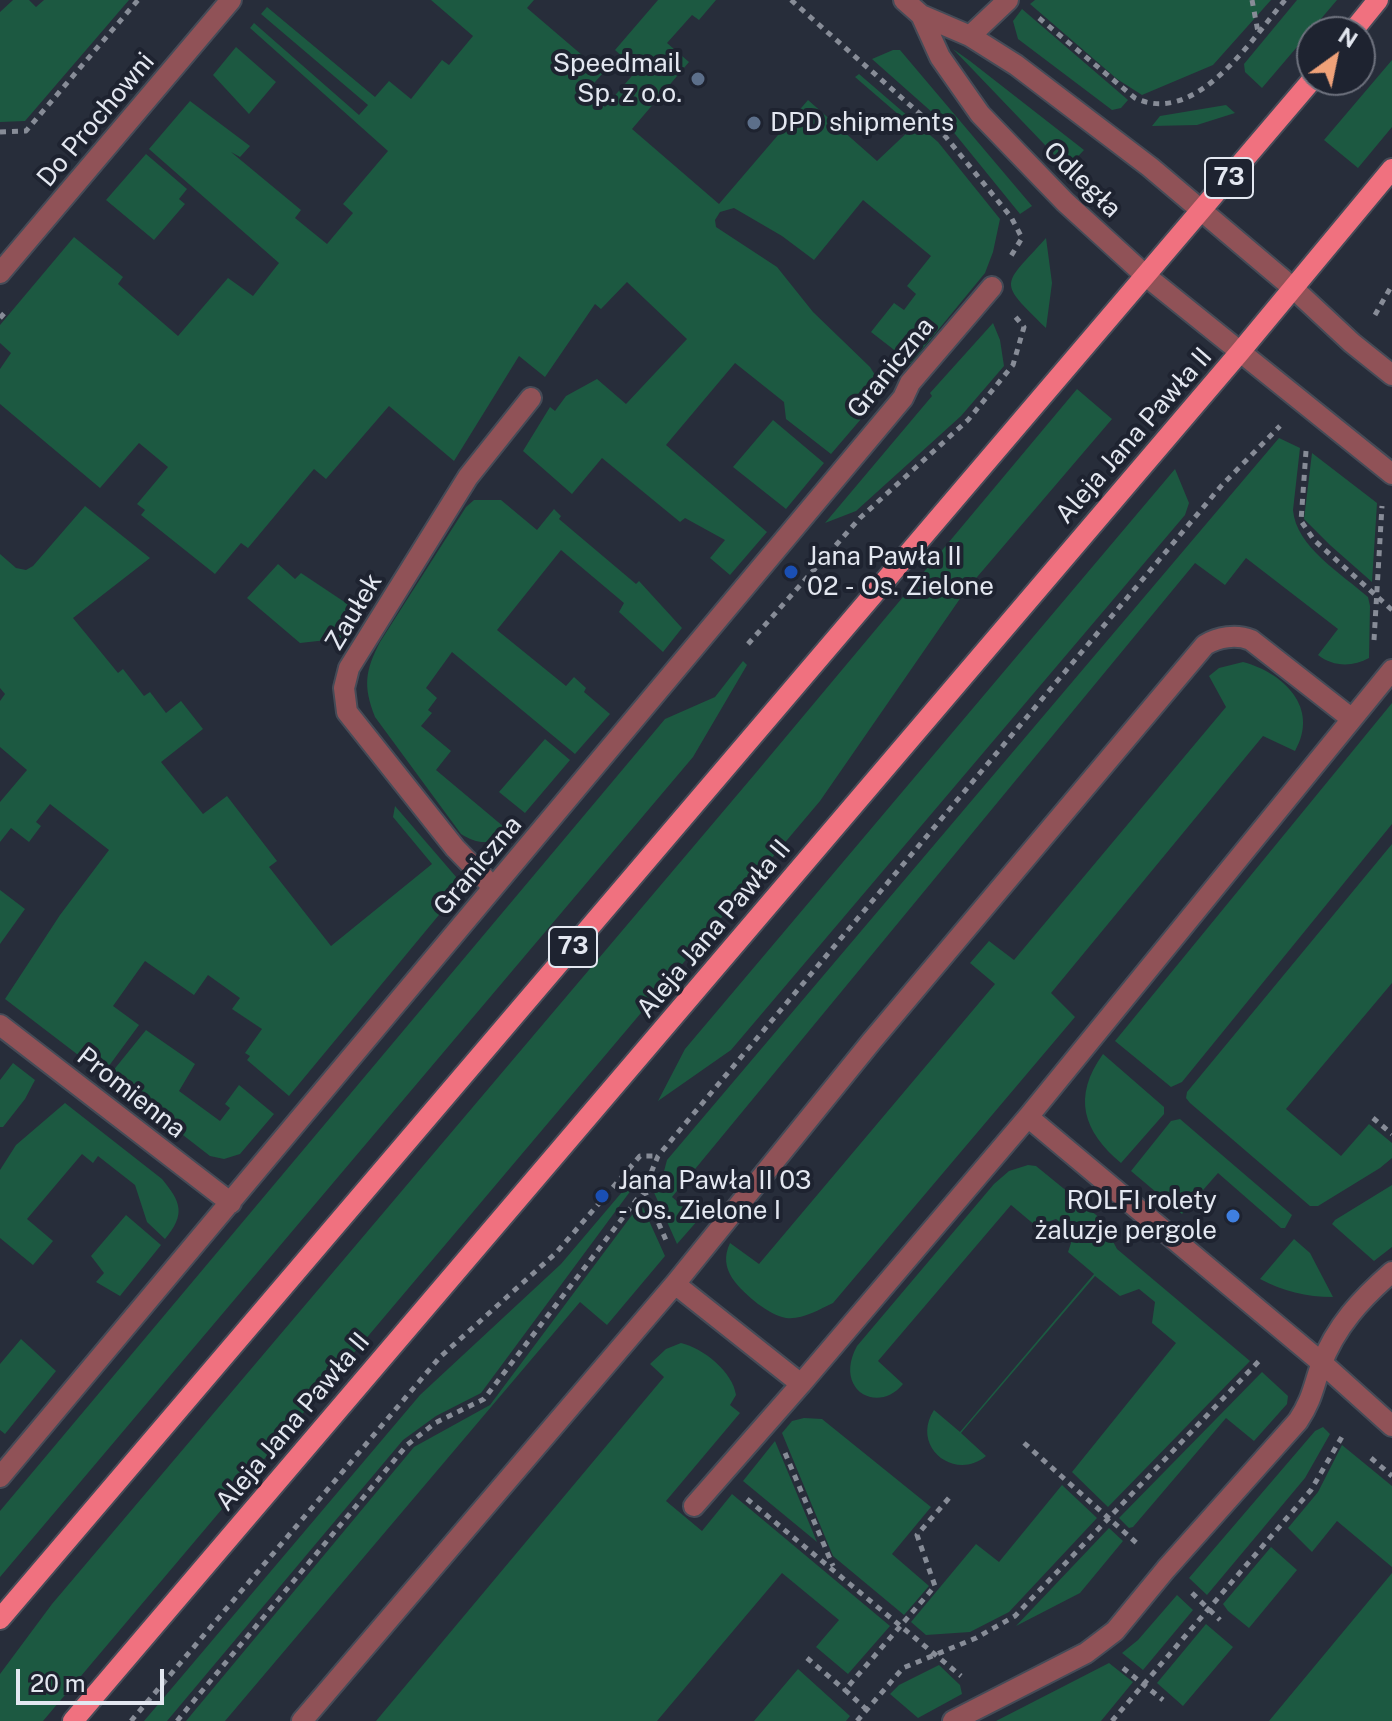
<!DOCTYPE html>
<html>
<head>
<meta charset="utf-8">
<style>
  body { margin:0 }
  #map { position:relative; width:1392px; height:1721px; overflow:hidden; background:#272d3a; font-family:"Public Sans",sans-serif }
  canvas { display:block }
  .north { position:absolute; left:1296px; top:16px; width:80px; height:80px; box-sizing:border-box; background:#1e2330; border:2px solid #6d717d; border-radius:50%; rotate:33deg; font-size:22px; font-weight:700; line-height:32px; text-align:center; color:#e3e7f0 }
  .north::after { content:''; display:block; margin:auto; width:28px; height:36px; background:#f0a279; clip-path:polygon(50% 0,100% 100%,50% 72%,0 100%) }
  .scale { position:absolute; left:16px; top:1669px; width:148px; height:36px; box-sizing:border-box; border:4px solid #e3e7f0; border-top:0; padding-left:10px; font-size:24px; line-height:28px; white-space:nowrap; color:#e3e7f0; -webkit-text-stroke:6px #1e2330; paint-order:stroke }
</style>
</head>
<body>
<div id="map">
<canvas width="1392" height="1721"></canvas>
<div class="north">N</div>
<div class="scale">20 m</div>
</div>
<script>
const ctx = document.querySelector('canvas').getContext('2d');
ctx.lineJoin = 'round';
function paint(path, color) { ctx.fillStyle = color; ctx.fill(path, 'evenodd'); }
function strokePath(path, color, width, dash) { ctx.strokeStyle = color; ctx.lineWidth = width; ctx.lineCap = dash ? 'butt' : 'round'; ctx.setLineDash(dash || []); ctx.stroke(path); }
function drawText(font, color, halo, rows, align = 'center') {
  ctx.font = font + ' "Public Sans",sans-serif'; ctx.lineWidth = 8; ctx.setLineDash([]); ctx.textBaseline = 'middle'; ctx.strokeStyle = halo; ctx.fillStyle = color; for (const [text, x, y, turn = 0] of rows) {
    ctx.save(); ctx.translate(x, y); ctx.rotate((+turn || 0) * Math.PI / 180); ctx.textAlign = isNaN(turn) ? turn : align; if (halo) ctx.strokeText(text, 0, 0); ctx.fillText(text, 0, 0); ctx.restore();
  }
}
const green = new Path2D(`
  M13,0H29L36,7L44,0H129L25,121L0,122V12Z
  M431,0H534L527,8L603,73L587,91L605,107L637,70L615,50L658,0H716L699,20L692,15L667,43L689,62L632,129L719,204L808,100L877,161L913,127L855,77L859,74L938,142L1000,219L993,252L985,273L911,363L871,332L894,303L904,310L916,294L907,286L931,256L863,200L814,260L782,236L734,208L720,212L715,220L716,227L777,267L813,312L870,367L885,391L831,454L786,419L784,402L735,363L666,445L767,532L730,575L710,558L725,540L685,518L680,522L602,458L572,494L523,451L550,407L555,411L566,396L597,379L626,404L687,339L627,282L601,309L595,304L545,377L519,356L454,461L389,406L326,479L314,469L248,548L241,543L215,574L141,515L145,510L137,504L168,467L139,443L100,488L0,404V369L11,353L0,343V325L74,237L123,277L118,284L178,336L228,278L253,296L279,263L149,149L190,101L250,146L240,157L231,152L301,210L295,218L327,244L353,213L343,204L388,151L250,28L254,23L359,115L368,105L261,14L267,7L375,97L389,81L411,99L442,60L449,65L473,36Z
  M1035,0H1271L1213,65L1142,95L1117,79L1030,4Z
  M1297,0H1337L1262,88L1245,72L1244,64Z
  M1022,9L1128,100L1121,108L1112,110L1018,39L1013,21Z
  M236,47L276,82L249,114L213,75Z
  M953,49L970,61L1084,150L1067,168Z
  M893,50H900L1032,206L1020,214L951,129L872,59Z
  M1392,60V127L1358,168L1324,140Z
  M1226,105L1235,113L1197,125L1152,126L1160,116Z
  M146,154L187,189L179,199L185,204L154,240L106,200Z
  M1046,238L1052,283L1046,328C997,280 1002,287 1046,238Z
  M993,323L1000,340L1004,366L961,416L856,511L825,523L932,396L930,393Z
  M1077,389L1112,419L966,590L820,801L43,1721H0V1674L52,1604L754,775Z
  M773,420L824,463L786,509L733,467Z
  M1279,438L1300,448L1293,510C1296,547 1342,574 1368,597L1370,606L1369,658C1353,667 1333,667 1318,655L1338,629L1246,558L1225,585L1195,563L672,1197L698,1220L677,1244L652,1188L663,1175L667,1160Z
  M1312,453L1377,503L1372,582L1330,545L1304,519Z
  M1175,469L1189,503L1185,515L731,1050L658,1101L685,1049Z
  M474,500H501L537,530L554,509L561,516L559,519L636,584L639,581L682,628L663,652L619,612L624,603L561,550L497,630L566,686L574,677L586,688L584,692L610,714L575,754L452,652L426,688L437,698L428,710L432,713L421,726L451,751L436,770L510,832C492,844 480,846 461,834L375,717C363,686 365,671 380,642L466,507Z
  M85,506L150,558L73,618L118,673L123,669L144,696L150,692L166,713L181,701L203,729L161,762L203,814L227,796L277,861L269,867L331,946L432,864L393,817L395,806L457,878V888L453,898L289,1096L247,1060L250,1056L245,1053L262,1029L232,1009L240,998L208,975L194,995L145,961L113,1006L139,1025L103,1074L5,999L60,915L109,850L50,804L36,822L41,826L29,842L11,828L0,842V802L27,770L0,747V701L5,694L0,688V554L16,568L26,570L33,566Z
  M278,564L295,579L301,573L361,613L345,638L300,643L247,598Z
  M743,661L747,665L693,757L0,1577V1511L665,719L715,697Z
  M1243,662C1284,673 1320,708 1295,751L1263,736L1051,993L1075,1017L833,1303C818,1310 802,1320 786,1318C775,1316 767,1310 758,1304C739,1288 717,1270 730,1243L759,1264L995,984L970,963L989,941L1014,960L1226,707L1209,676L1219,668Z
  M1392,703V824L1182,1082L1171,1087L1115,1041Z
  M545,739L570,760L525,813L499,792Z
  M1392,844V983L1286,1109L1341,1156L1369,1124L1392,1143V1158L1380,1168L1318,1206H1310L1190,1103L1186,1098L1187,1092Z
  M0,890L25,909L0,944Z
  M146,1030L195,1064L179,1091L220,1121L230,1108L225,1104L239,1085L274,1114L240,1154L224,1159L210,1156L108,1077Z
  M1103,1054L1164,1107V1114L1121,1163C1083,1131 1072,1097 1103,1054Z
  M13,1063L35,1080L25,1099L3,1127H0V1080Z
  M65,1103L162,1179C181,1202 186,1214 165,1239L147,1222L135,1185L98,1156L93,1163L82,1154L27,1219L53,1241L33,1265L0,1238V1170L16,1145Z
  M1180,1119L1292,1215L1285,1228H1281L1218,1173L1182,1214L1131,1171L1171,1121Z
  M1028,1165L1036,1166L1101,1219L1117,1249L1250,1361L1108,1507L1072,1472L1176,1343L1152,1323L1155,1302L1139,1289L1120,1296L1095,1276L961,1433L986,1456C955,1482 910,1447 934,1410L960,1432L1094,1274L1068,1252L1074,1234L1056,1219L1036,1226L1011,1205L878,1361L903,1384C878,1415 833,1390 857,1346L994,1184L1009,1171Z
  M639,1172L643,1174L481,1393L436,1416L403,1440L167,1721H144L420,1395L561,1264Z
  M1392,1185V1247L1374,1261L1332,1224L1335,1220Z
  M641,1203L665,1256L607,1325L580,1302L225,1721H186L414,1447L490,1405Z
  M126,1215L161,1245L120,1296L96,1282L104,1273L91,1256Z
  M1294,1239L1310,1253L1333,1297C1306,1297 1283,1291 1260,1279Z
  M21,1339L56,1371L5,1434L0,1430V1364Z
  M681,1343C703,1348 733,1372 736,1395L730,1405L740,1413L666,1501L702,1531L732,1494L890,1626L848,1674L816,1647L839,1620L782,1573L657,1721H376L664,1377L650,1364L666,1349Z
  M1262,1372L1288,1396L1287,1404L1254,1441L1226,1418L1133,1527L1129,1528L1119,1518Z
  M804,1418L822,1419L931,1507L892,1554L929,1586L904,1615L833,1556L782,1433L792,1421Z
  M1323,1427L1330,1434L1305,1478L1207,1595L1189,1578L1315,1431Z
  M775,1441L817,1542L743,1481Z
  M1342,1445L1392,1486V1567L1337,1521L1312,1552L1288,1528L1318,1492Z
  M1062,1485L1097,1518L1009,1612L970,1632L926,1635L911,1622L976,1544L999,1562Z
  M1109,1528L1123,1541L1080,1593L1016,1626Z
  M1271,1547L1297,1570L1249,1628L1228,1611L1223,1604Z
  M1392,1573V1721H1269Z
  M1177,1595L1193,1610L1143,1670L1122,1653L1138,1640Z
  M1206,1624L1233,1647L1183,1706L1157,1683Z
  M1109,1663L1133,1682L1101,1721H996Z
  M939,1665L960,1685L962,1694L918,1718L890,1694L899,1685Z
  M798,1669L850,1716L846,1721H754Z`);
const path = new Path2D(`
  M791,0L945,136L1011,217L1022,238L1011,256
  M1252,0L1258,32
  M1039,18L1135,98C1196,127 1252,39 1285,0
  M0,132L26,131L138,0
  M1375,315L1392,285
  M0,318L8,309
  M1306,451L1301,521L1314,540L1392,610
  M1374,640L1382,506
  M748,644L860,518L968,420L1013,365L1024,327L1013,314
  M1373,1118L1392,1134
  M644,1190L666,1240
  M1024,1443L1140,1546
  M785,1453L833,1566
  M1371,1458L1392,1476
  M747,1499L961,1676
  M1192,1593L1220,1620
  M807,1658L845,1690
  M1123,1668L1163,1700
  M867,1710L845,1690L935,1586L917,1535L949,1498
  M131,1721L440,1357L556,1253L640,1156H658
  M177,1721L407,1445L435,1423L484,1399L644,1190L658,1156L1222,485L1280,426
  M857,1721L903,1668L976,1638L1015,1616L1259,1361
  M1112,1721L1311,1490L1343,1435`);
const minor = new Path2D(`
  M904,0L921,15L970,36L1016,65L1150,167L1293,288L1352,343L1392,375
  M921,15L940,57L980,114L1065,202L1146,276L1392,474
  M970,36L1008,0
  M0,273L231,0
  M493,887L455,848L347,712L344,688L349,668L468,477L531,398
  M0,1025L231,1203
  M1028,1117L1392,670
  M675,1284L871,1042L1205,645C1218,637 1236,634 1251,640L1352,719
  M0,1477L903,398L910,383L992,287
  M694,1506L801,1384
  M302,1721L675,1284L801,1384L1028,1117L1322,1363L1392,1426
  M953,1721L1086,1653L1115,1631L1166,1569L1298,1421C1312,1400 1313,1388 1321,1365C1336,1326 1361,1299 1392,1272`);
const major = new Path2D(`
  M1352,32L1378,0
  M0,1619L1312,80
  M73,1721L1240,352L1392,169`);
const markers = [
  [698,79,8,"#5c6f8a"],
  [754,123,8,"#5c6f8a"],
  [791,572,8,"#1a4fb4"],
  [602,1196,8,"#1a4fb4"],
  [1233,1216,8,"#3f7fe0"]
];
const shields = [
  [1229,178,48],
  [573,947,48]
];
const shieldNames = [
  ["73",1229,178],
  ["73",573,947]
];
const poiNames = [
  ["Speedmail",682,64,"right"],
  ["Sp. z o.o.",682,94,"right"],
  ["DPD shipments",770,123],
  ["Jana Pawła II",807,557],
  ["02 - Os. Zielone",807,587],
  ["Jana Pawła II 03",618,1181],
  ["- Os. Zielone I",618,1211],
  ["ROLFI rolety",1217,1201,"right"],
  ["żaluzje pergole",1217,1231,"right"]
];
const streetNames = [
  ["Do Prochowni",96,120,-50],
  ["Odległa",1082,180,44],
  ["Graniczna",891,368,-51],
  ["Aleja Jana Pawła II",1134,436,-49],
  ["Zaułek",354,612,-59],
  ["Graniczna",478,866,-50],
  ["Aleja Jana Pawła II",714,929,-50],
  ["Promienna",131,1093,38],
  ["Aleja Jana Pawła II",293,1422,-50]
];
paint(green, '#1c5941');
strokePath(minor, '#454b57', 24);
strokePath(major, '#454b57', 24);
strokePath(path, '#878c97', 5, [6, 6]);
strokePath(minor, '#905257', 20);
strokePath(major, '#f0717f', 20);
for (const [x, y, r, color] of markers) { const dot = new Path2D(); dot.arc(x, y, r, 0, 2 * Math.PI); ctx.fillStyle = color; ctx.fill(dot); strokePath(dot, '#1e2330', 3); }
for (const [x, y, w] of shields) { const box = new Path2D(); box.roundRect(x - w / 2, y - 20, w, 40, 6); ctx.fillStyle = '#1e2330'; ctx.fill(box); strokePath(box, '#e3e7f0', 2); }
drawText('bold 24px', '#e3e7f0', null, shieldNames);
drawText('26px', '#e3e7f0', '#1e2330', poiNames, 'left');
drawText('26px', '#e3e7f0', '#1e2330', streetNames);
</script>
</body>
</html>
